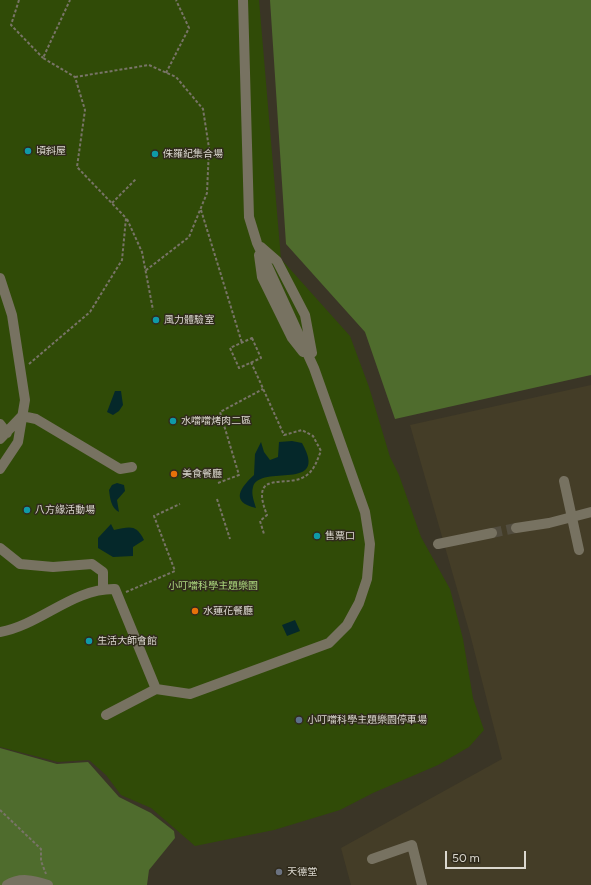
<!DOCTYPE html>
<html>
<head>
<meta charset="utf-8">
<style>
  body { margin:0 }
  #map { position:relative; width:591px; height:885px; overflow:hidden; background:#3a3526; font-family:Figtree,sans-serif }
  canvas { display:block }
  .scale { position:absolute; left:445px; top:851px; width:81px; height:18px; box-sizing:border-box; border:2px solid #dbd8cf; border-top:0; padding-left:5px; font-size:12px; line-height:14px; white-space:nowrap; color:#dbd8cf; -webkit-text-stroke:3px #302b1c; paint-order:stroke }
</style>
</head>
<body>
<div id="map">
<canvas width="591" height="885"></canvas>
<div class="scale">50 m</div>
</div>
<script>
const ctx = document.querySelector('canvas').getContext('2d');
ctx.lineJoin = 'round';
function paint(path, color) { ctx.fillStyle = color; ctx.fill(path, 'evenodd'); }
function strokePath(path, color, width, dash) { ctx.strokeStyle = color; ctx.lineWidth = width; ctx.lineCap = dash ? 'butt' : 'round'; ctx.setLineDash(dash || []); ctx.stroke(path); }
function drawText(font, color, halo, rows, align = 'center') {
  ctx.font = font + ' Figtree,"Noto Sans TC",sans-serif'; ctx.lineWidth = 3; ctx.setLineDash([]); ctx.textBaseline = 'middle'; ctx.strokeStyle = halo; ctx.fillStyle = color; for (const [text, x, y, turn = 0] of rows) {
    ctx.save(); ctx.translate(x, y); ctx.rotate((+turn || 0) * Math.PI / 180); ctx.textAlign = isNaN(turn) ? turn : align; if (halo) ctx.strokeText(text, 0, 0); ctx.fillText(text, 0, 0); ctx.restore();
  }
}
const built = new Path2D(`
  M591,385V885H351L341,848L502,759L470,634L410,425Z`);
const green = new Path2D(`
  M0,0H259L281,259L350,336L369,387L390,457L399,475L421,537L450,589L463,639L473,698L484,730L469,747L438,765L373,793L340,810L274,830L195,846L151,808L121,795L106,775L89,760L58,762L0,747Z`);
const forest = new Path2D(`
  M270,0H591V375L395,419L365,332L286,244Z
  M0,748L57,764L88,762L119,797L151,813L174,831L175,838L149,870L147,885H0Z`);
const water = new Path2D(`
  M115,391H121L123,405L119,411L113,415L107,412Z
  M292,441L302,443C330,493 260,463 253,487C251,494 254,501 256,508C229,502 241,487 254,475L255,454L261,442L264,452L270,460L278,457L279,442Z
  M117,483L124,485L125,491L117,500L119,512C111,508 110,498 109,490L112,485Z
  M111,524L114,530C130,527 136,524 144,540L133,547V556L113,557L98,548V538Z
  M295,620L300,631L287,636L282,625Z`);
const minorTunnel = new Path2D(`
  M492,533L516,528`);
const path = new Path2D(`
  M19,0L11,25L43,58
  M166,73L189,28L176,0
  M75,77L149,65L176,77L203,109L209,148L207,193L189,237L145,271
  M112,203L136,179
  M201,210L242,343
  M127,219L142,252L153,310
  M252,338L261,358L239,368L230,348Z
  M251,362L284,435L302,430L313,436L321,451C317,460 315,469 307,475C288,490 248,467 267,515L260,521L264,534
  M29,364L90,312L122,260L126,218L77,167L85,110L75,77L43,58L70,0
  M218,483L239,475L220,412L263,389
  M217,499L230,539
  M126,592L175,571L154,516L180,504
  M0,810L41,849V861L46,874`);
const minor = new Path2D(`
  M261,247L277,261L305,315L312,353
  M259,255L262,277L292,338L303,352
  M0,278L12,315L25,400L18,442L0,469
  M0,424L7,433
  M0,439L22,416L36,419L120,469L132,467
  M564,481L579,550
  M516,528L549,523L591,512
  M438,544L492,533
  M0,548L20,564L53,567L92,564L103,572V589
  M0,632C40,625 73,588 115,589L156,689
  M106,715L156,689L190,694L329,643L347,625L359,603L367,579L370,544L365,512L314,368L257,243L249,217L243,0
  M372,859L412,845L422,885
  M7,885C20,877 33,880 48,885`);
const markers = [
  [28,151,4,"#0f9aa8"],
  [155,154,4,"#0f9aa8"],
  [156,320,4,"#0f9aa8"],
  [173,421,4,"#0f9aa8"],
  [174,474,4,"#e8710a"],
  [27,510,4,"#0f9aa8"],
  [317,536,4,"#0f9aa8"],
  [195,611,4,"#e8710a"],
  [89,641,4,"#0f9aa8"],
  [299,720,4,"#5c6f8a"],
  [279,872,4,"#6b7280"]
];
const poiNames = [
  ["頃斜屋",36,151],
  ["侏羅紀集合場",163,154],
  ["風力體驗室",164,320],
  ["水噹噹烤肉二區",181,421],
  ["美食餐廳",182,474],
  ["八方緣活動場",35,510],
  ["售票口",325,536],
  ["水蓮花餐廳",203,611],
  ["生活大師會館",97,641],
  ["小叮噹科學主題樂園停車場",307,720],
  ["天德堂",287,872]
];
const parkNames = [
  ["小叮噹科學主題樂園",213,586]
];
paint(built, '#443d27');
paint(green, '#304b07');
paint(forest, '#4f6c2d');
paint(water, '#05282a');
strokePath(minorTunnel, '#524d3f', 10, [10, 5]);
strokePath(path, '#787467', 2, [3, 2]);
strokePath(minor, '#777261', 10);
for (const [x, y, r, color] of markers) { const dot = new Path2D(); dot.arc(x, y, r, 0, 2 * Math.PI); ctx.fillStyle = color; ctx.fill(dot); strokePath(dot, '#302b1c', 1.5); }
drawText('10px', '#dbd8cf', '#302b1c', poiNames, 'left');
drawText('10px', '#add97f', '#302b1c', parkNames);
</script>
</body>
</html>
